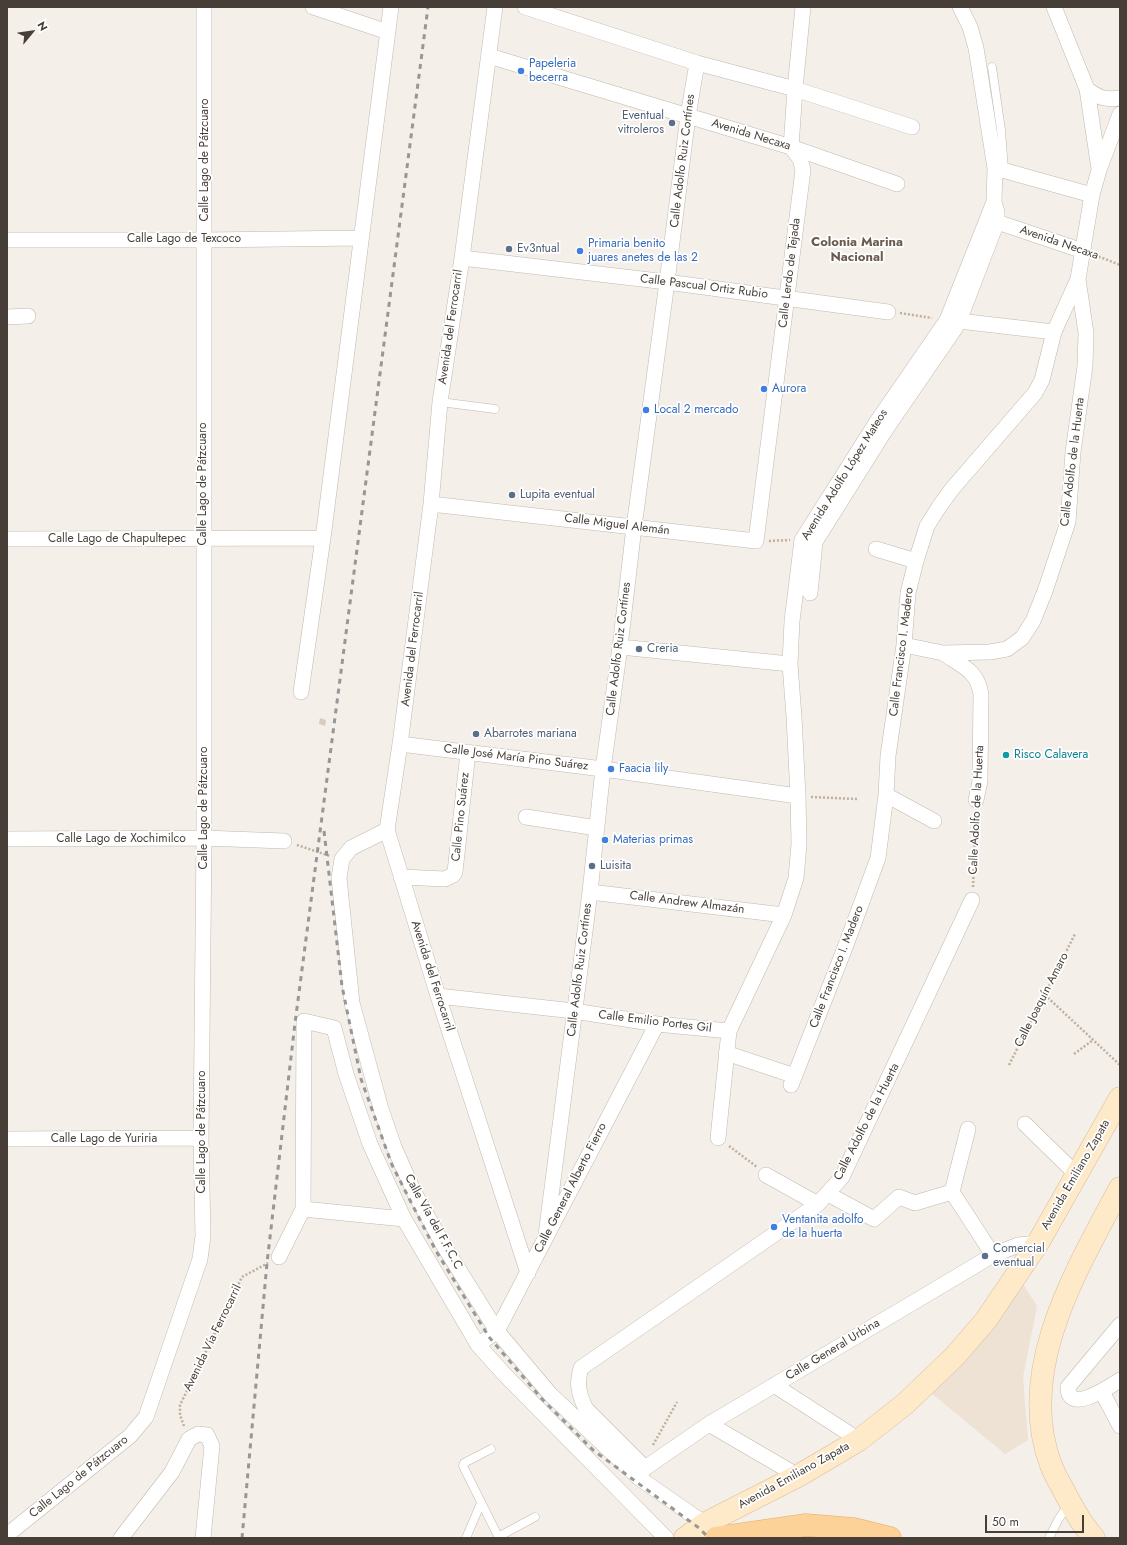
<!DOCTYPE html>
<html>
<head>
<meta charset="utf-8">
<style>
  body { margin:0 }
  #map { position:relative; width:1127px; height:1545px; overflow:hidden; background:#f4efe8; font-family:Jost,sans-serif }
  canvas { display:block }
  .frame { position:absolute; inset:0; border:8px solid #473f37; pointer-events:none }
  .north { position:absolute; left:12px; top:12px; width:40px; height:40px; -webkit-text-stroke:3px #fff; paint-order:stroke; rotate:61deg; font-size:11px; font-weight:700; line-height:16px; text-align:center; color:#473f37 }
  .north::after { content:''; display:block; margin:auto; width:14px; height:18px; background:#473f37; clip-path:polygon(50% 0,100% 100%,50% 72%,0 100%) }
  .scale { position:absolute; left:985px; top:1515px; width:99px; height:18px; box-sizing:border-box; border:2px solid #473f37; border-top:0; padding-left:5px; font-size:12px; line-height:14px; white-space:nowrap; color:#473f37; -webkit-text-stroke:3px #fff; paint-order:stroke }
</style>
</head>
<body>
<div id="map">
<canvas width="1127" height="1545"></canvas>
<div class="frame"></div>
<div class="north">N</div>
<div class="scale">50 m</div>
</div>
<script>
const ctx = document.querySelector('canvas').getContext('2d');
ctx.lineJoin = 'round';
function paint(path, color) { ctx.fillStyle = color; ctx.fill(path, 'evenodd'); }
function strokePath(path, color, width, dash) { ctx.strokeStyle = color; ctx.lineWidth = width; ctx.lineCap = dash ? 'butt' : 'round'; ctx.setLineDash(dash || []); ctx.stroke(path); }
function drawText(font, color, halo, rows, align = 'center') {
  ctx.font = font + ' Jost,sans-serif'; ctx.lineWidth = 3.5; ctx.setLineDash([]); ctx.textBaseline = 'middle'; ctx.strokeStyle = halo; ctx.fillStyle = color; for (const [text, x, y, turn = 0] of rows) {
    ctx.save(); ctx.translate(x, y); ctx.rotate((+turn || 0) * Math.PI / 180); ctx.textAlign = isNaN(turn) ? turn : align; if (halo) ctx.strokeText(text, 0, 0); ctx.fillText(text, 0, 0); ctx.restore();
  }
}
const education = new Path2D(`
  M1021,1281L1037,1306L1023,1377L1028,1440L1005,1454L930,1392Z`);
const building = new Path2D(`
  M320,718L326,720L325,726L319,724Z`);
const path = new Path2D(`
  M1095,255L1120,265
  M900,313L932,318
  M769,541L790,540
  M811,797L857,799
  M297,845L330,856
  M973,887L976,812
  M1045,995L1120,1065
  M1074,1054L1093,1040
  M1009,1065L1075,934
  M729,1146L757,1167
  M184,1426L180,1415V1405L242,1277L268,1263
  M653,1445L677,1402`);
const lane = new Path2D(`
  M992,67L1001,130L1004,170
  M440,402L495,409
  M491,1449L464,1463L463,1466L499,1538
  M498,1537L535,1517
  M466,1538L481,1503
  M1049,1538L1058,1520L1069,1504`);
const street = new Path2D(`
  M313,7L388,32
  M495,7L462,258L440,402L431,504L400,744L387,830L438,996L528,1273
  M525,7L697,63L795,89L912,127
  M1054,7L1087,89L1099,169
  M489,56L791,147L897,184
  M1087,89C1098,98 1106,100 1120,98
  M995,168L1092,195
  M997,222L1083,251
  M7,240H205L361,238
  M462,258L667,282L888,312
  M7,317L28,316
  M959,321L1054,332
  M431,504L756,541L803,170L800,159L791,147L795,89L803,7
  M7,539L323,538
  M876,549L916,561
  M810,593L815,542L886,429L954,330L959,321L997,222V212L994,202
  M904,645L943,653L990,652L1007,649L1022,638L1033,621L1045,591L1068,522L1073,452L1085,366L1086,333L1078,279
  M620,647L790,664
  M943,653C962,666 977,670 981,694L980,781L976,800
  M301,692L323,538L391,7
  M400,744L603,769L798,796
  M886,795L934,821
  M526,817L597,828
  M387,830L351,848L342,859L339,878L352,1003L381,1109L394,1147L415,1194L444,1246L497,1331L550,1394L639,1478L711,1528
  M7,839L204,838L284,841
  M401,877L445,879L453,875L455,872L468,752
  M590,892L784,915
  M438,996L574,1011L657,1024L729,1031
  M726,1053L795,1076
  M791,1085L846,945L878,858L886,795L888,756L904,645L908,593L916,561L927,526L939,507L952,489L1035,393L1042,380L1054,332L1078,279L1092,195L1099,170L1120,114
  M1025,1124L1077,1175
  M718,1138L729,1031L784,915L796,878L799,844L798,796L794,717L790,664L792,621L802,540L876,423L947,320L994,202L995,168L976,48L970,27L960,7
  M7,1139L201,1138
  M766,1175L818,1204
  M952,1192L993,1255
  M952,1192L968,1129
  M828,1194L874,1219L899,1197L915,1203L952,1192
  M303,1209L404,1219
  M546,1235L590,892L603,769L620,647L634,527L667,282L688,116L697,63
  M279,1257L303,1209L304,1021L334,1028L346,1074L370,1144L404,1219L478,1345L505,1375L666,1538
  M1120,1325L1068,1387C1068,1415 1109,1387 1120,1380
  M478,1345L497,1331L657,1024
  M774,1385L859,1440
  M1102,1392L1120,1426
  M709,1424L798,1476
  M645,1468L586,1409C579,1395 576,1383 581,1368L818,1204L842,1177L972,900
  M640,1475L645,1468L709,1424L993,1255L1018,1245L1038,1243
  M7,1535L130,1436L146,1417L200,1259L203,1236L201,1138L204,838V7
  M121,1538L172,1472L189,1439L198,1434L207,1435L212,1446L203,1538`);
const secondary = new Path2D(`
  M685,1538L704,1524L798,1476L859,1440L905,1404L955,1356L986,1320L1038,1243L1120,1098
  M1094,1538C1081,1524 1072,1506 1063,1489C1059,1482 1054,1473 1051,1465C1015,1370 1077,1269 1120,1188`);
const primary = new Path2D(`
  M716,1538L806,1525L854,1529L890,1538`);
const rail = new Path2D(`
  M324,831L342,986L361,1079L392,1165L436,1251L489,1337L542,1399L593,1450L699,1528L709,1538
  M242,1538L267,1263L295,1023L428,7`);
const markers = [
  [521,71,4,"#3f7fe0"],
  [672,123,4,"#5c6f8a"],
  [509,249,4,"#5c6f8a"],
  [580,251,4,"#3f7fe0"],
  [764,389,4,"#3f7fe0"],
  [646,410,4,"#3f7fe0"],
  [512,495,4,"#5c6f8a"],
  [639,649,4,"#5c6f8a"],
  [476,734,4,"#5c6f8a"],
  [1006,755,4,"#0f9aa8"],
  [611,769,4,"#3f7fe0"],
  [605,840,4,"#3f7fe0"],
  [592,866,4,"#5c6f8a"],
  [774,1227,4,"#3f7fe0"],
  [985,1256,4,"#5c6f8a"]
];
const shopNames = [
  ["Papeleria",529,64],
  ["becerra",529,78],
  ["Primaria benito",588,244],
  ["juares anetes de las 2",588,258],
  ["Aurora",772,389],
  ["Local 2 mercado",654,410],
  ["Faacia lily",619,769],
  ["Materias primas",613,840],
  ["Ventanita adolfo",782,1220],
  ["de la huerta",782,1234]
];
const serviceNames = [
  ["Eventual",664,116,"right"],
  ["vitroleros",664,130,"right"],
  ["Ev3ntual",517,249],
  ["Lupita eventual",520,495],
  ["Creria",647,649],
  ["Abarrotes mariana",484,734],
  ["Luisita",600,866],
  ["Comercial",993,1249],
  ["eventual",993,1263]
];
const streetNames = [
  ["Avenida Necaxa",751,135,17],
  ["Calle Lago de Pátzcuaro",205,160,-90],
  ["Calle Adolfo Ruiz Cortínes",683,161,-83],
  ["Calle Lago de Texcoco",184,239],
  ["Avenida Necaxa",1059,243,19],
  ["Calle Lerdo de Tejada",790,273,-83],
  ["Calle Pascual Ortiz Rubio",704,287,7],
  ["Avenida del Ferrocarril",451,327,-82],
  ["Calle Adolfo de la Huerta",1073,462,-83],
  ["Avenida Adolfo López Mateos",845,475,-58],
  ["Calle Lago de Pátzcuaro",203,484,-90],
  ["Calle Miguel Alemán",617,525,7],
  ["Calle Lago de Chapultepec",117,539],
  ["Avenida del Ferrocarril",413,649,-83],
  ["Calle Adolfo Ruiz Cortínes",619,649,-83],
  ["Calle Francisco I. Madero",902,652,-83],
  ["Calle José María Pino Suárez",516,758,7],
  ["Calle Lago de Pátzcuaro",204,808,-90],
  ["Calle Adolfo de la Huerta",977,810,-87],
  ["Calle Pino Suárez",461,817,-84],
  ["Calle Lago de Xochimilco",121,839],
  ["Calle Andrew Almazán",687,903,7],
  ["Calle Francisco I. Madero",837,967,-69],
  ["Calle Adolfo Ruiz Cortínes",580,970,-83],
  ["Avenida del Ferrocarril",432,976,72],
  ["Calle Joaquín Amaro",1042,1000,-63],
  ["Calle Emilio Portes Gil",655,1022,7],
  ["Calle Adolfo de la Huerta",867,1122,-63],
  ["Calle Lago de Pátzcuaro",202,1132,-90],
  ["Calle Lago de Yuriria",104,1139],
  ["Avenida Emiliano Zapata",1076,1175,-60],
  ["Calle General Alberto Fierro",571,1188,-63],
  ["Calle Vía del F.F.C.C",433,1222,61],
  ["Avenida Vía Ferrocarril",213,1338,-64],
  ["Calle General Urbina",833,1350,-31],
  ["Avenida Emiliano Zapata",794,1476,-29],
  ["Calle Lago de Pátzcuaro",79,1477,-39]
];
const cultureNames = [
  ["Risco Calavera",1014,755]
];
const neighbourhoodNames = [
  ["Colonia Marina",857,243],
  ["Nacional",857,258]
];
paint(education, '#ede2d3');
paint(building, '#d8ccc1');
strokePath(lane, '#c2b8ae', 9);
strokePath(street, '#c2b8ae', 16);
strokePath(secondary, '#d6be9b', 23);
strokePath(primary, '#e2ac68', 23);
strokePath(path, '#c1af9c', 2.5, [2, 2]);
strokePath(lane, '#fff', 8);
strokePath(street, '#fff', 15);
strokePath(secondary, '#fee9c9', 22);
strokePath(primary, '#fcd299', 22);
strokePath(rail, '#979797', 3, [5, 5]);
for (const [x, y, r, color] of markers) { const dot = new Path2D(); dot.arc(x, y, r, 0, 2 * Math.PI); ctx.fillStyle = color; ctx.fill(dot); strokePath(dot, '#fff', 1.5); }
drawText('12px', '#366cbe', '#fff', shopNames, 'left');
drawText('12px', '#4e5e75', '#fff', serviceNames, 'left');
drawText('12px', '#473f37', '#fff', streetNames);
drawText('12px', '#0d838f', '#fff', cultureNames, 'left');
drawText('bold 13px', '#6a5b4e', '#fff', neighbourhoodNames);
</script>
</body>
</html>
